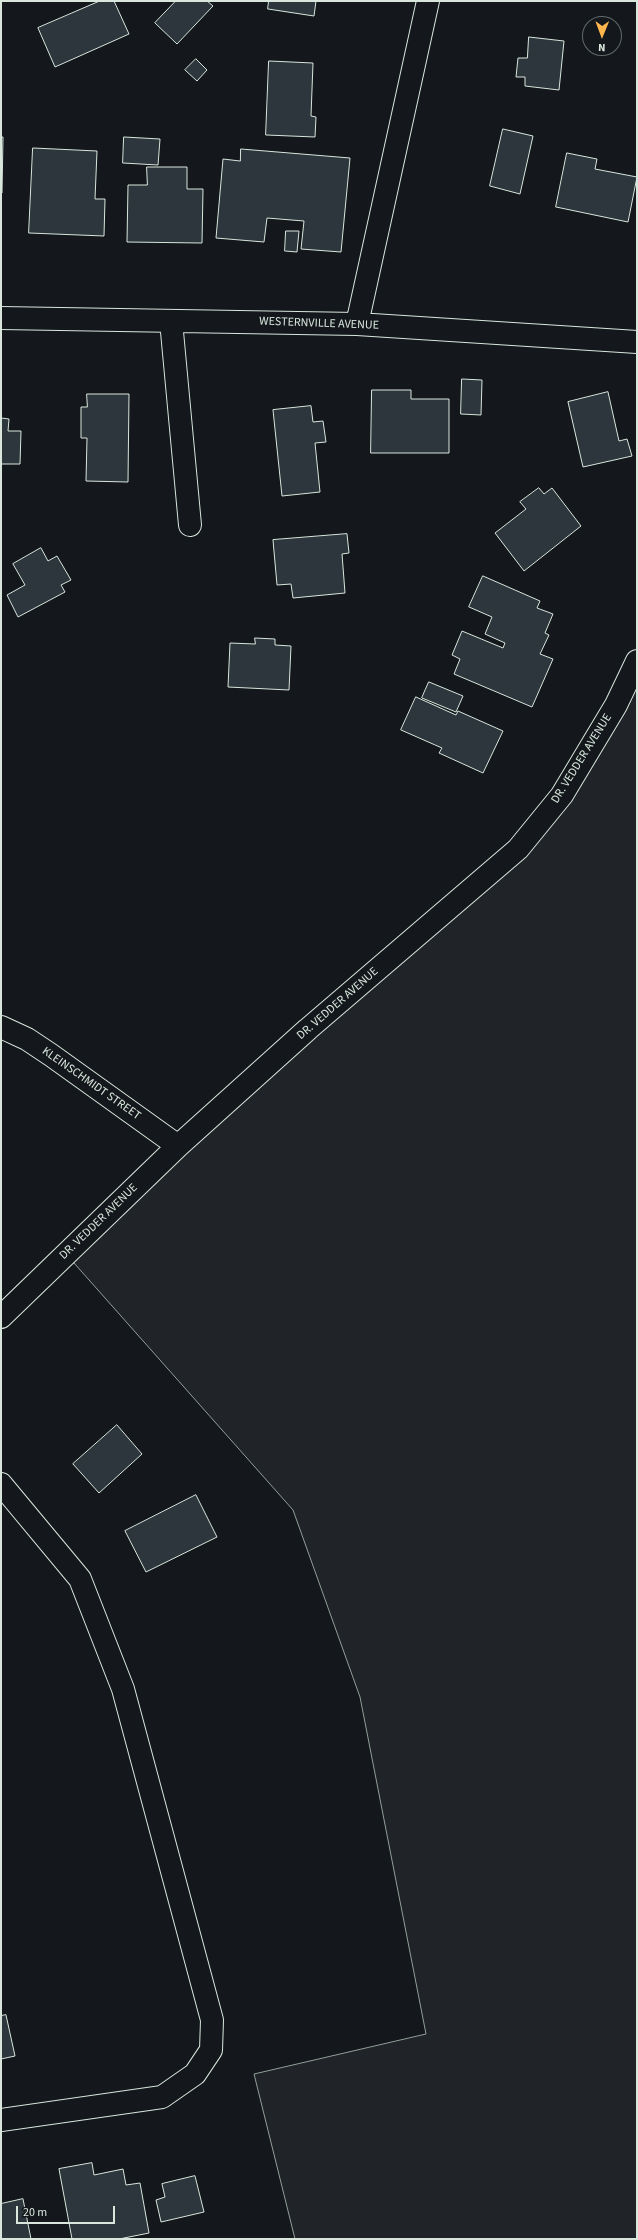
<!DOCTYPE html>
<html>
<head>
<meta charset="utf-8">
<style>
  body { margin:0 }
  #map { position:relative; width:638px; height:2240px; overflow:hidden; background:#14181c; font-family:"Source Sans 3",sans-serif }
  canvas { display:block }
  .frame { position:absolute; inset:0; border:2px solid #d8e6dc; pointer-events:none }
  .north { position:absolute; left:582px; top:16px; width:40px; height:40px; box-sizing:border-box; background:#14181c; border:1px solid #626a69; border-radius:50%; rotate:181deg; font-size:11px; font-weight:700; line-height:16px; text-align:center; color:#d8e6dc }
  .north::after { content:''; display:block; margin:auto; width:14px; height:18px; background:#ffb74d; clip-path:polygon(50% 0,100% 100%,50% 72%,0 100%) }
  .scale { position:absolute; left:16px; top:2206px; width:99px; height:18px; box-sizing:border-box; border:2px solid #d8e6dc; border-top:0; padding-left:5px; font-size:12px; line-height:14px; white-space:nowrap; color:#d8e6dc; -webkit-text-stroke:3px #14181c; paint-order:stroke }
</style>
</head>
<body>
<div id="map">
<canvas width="638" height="2240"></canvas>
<div class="frame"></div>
<div class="north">N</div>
<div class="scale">20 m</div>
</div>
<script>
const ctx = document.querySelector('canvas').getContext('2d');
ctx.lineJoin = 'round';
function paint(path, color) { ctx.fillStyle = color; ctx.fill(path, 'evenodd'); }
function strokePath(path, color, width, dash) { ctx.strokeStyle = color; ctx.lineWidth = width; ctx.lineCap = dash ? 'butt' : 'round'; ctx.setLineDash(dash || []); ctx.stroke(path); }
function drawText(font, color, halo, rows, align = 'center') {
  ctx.font = font + ' "Source Sans 3",sans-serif'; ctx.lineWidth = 3; ctx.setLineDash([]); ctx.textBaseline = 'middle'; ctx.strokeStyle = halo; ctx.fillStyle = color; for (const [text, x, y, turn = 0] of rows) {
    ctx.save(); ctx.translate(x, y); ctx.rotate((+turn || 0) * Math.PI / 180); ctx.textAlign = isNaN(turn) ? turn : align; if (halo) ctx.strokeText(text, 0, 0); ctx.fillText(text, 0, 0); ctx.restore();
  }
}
const green = new Path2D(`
  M637,661V2239H295L254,2074L426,2034L360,1697L293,1510L66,1254L518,849Z`);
const building = new Path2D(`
  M100,1H114L129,34L55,67L38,28Z
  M176,1H207L213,6L177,44L155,23Z
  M269,1H316L314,16L268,9Z
  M529,37L564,41L559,90L525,86V77H516L518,58H527Z
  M196,59L207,70L197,81L185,70Z
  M269,61L313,63L311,116L316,117L315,137L266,135Z
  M503,129L533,136L520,194L490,186Z
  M1,137H3L2,193H1Z
  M124,137L160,139L158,165L123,163Z
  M33,148L97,151L95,199H105L104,236L29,233Z
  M241,149L350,158L341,252L301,249L304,221L267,218L264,242L216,238L223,159L240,161Z
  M567,153L597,159L595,169L637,177L628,222L556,207Z
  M147,167H187V189H203L202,243L127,242L128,185H147Z
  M286,231H299L297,252L285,251Z
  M462,379L482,380L481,415L461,414Z
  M372,390H411V399H449V453H371Z
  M608,392L619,441L627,439L632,456L583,467L568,402Z
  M87,394H129L128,482L86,481L87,438H81V407H87Z
  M311,406L313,422L323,421L326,442L315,443L320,492L282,496L273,410Z
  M1,418L9,419L8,431H21L20,464H1Z
  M539,488L544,494L552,488L581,526L524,571L495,533L526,509L520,502Z
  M347,534L349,553L342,554L345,593L293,598L291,584L277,585L273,540Z
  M41,548L48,561L57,556L71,580L61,585L65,592L18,617L7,595L25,585L13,564Z
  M483,576L540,601L537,608L553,614L545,633L549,635L540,654L553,659L532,707L454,674L460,659L452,655L462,631L503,648L505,643L485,634L492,617L469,607Z
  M255,638L275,639V645L291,646L289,690L228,687L230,643L255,644Z
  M429,682L463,696L456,712L422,698Z
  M416,697L456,715L458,711L503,731L483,773L439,753L442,748L401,730Z
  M117,1425L142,1454L99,1493L73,1464Z
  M196,1495L217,1537L146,1572L125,1531Z
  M6,2015L15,2056L1,2059V2016Z
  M92,2163L94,2175L123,2169L126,2185L140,2183L149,2233L119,2239H72L59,2169Z
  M195,2176L204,2212L161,2222L156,2200L165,2197L162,2184Z
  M23,2199L31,2239H1V2204Z`);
const minor = new Path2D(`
  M1,318L357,324L637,342
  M171,321L190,525
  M357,324L428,1
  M1,1027L27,1039L51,1055L178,1146
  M1,1317L178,1146L308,1029L518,849L562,795L616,705L637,661
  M1,1484L80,1579L123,1689L212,2020L211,2050L195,2074L162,2097L1,2120`);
const streetNames = [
  ["WESTERNVILLE AVENUE",319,324,2],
  ["DR. VEDDER AVENUE",582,759,-58],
  ["DR. VEDDER AVENUE",338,1004,-41],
  ["KLEINSCHMIDT STREET",91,1084,35],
  ["DR. VEDDER AVENUE",99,1222,-44]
];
paint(green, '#202428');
strokePath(green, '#939e99', 1);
paint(building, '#2c363c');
strokePath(building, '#d8e6dc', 1);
strokePath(minor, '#d8e6dc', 24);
strokePath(minor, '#14181c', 22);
drawText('12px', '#d8e6dc', '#14181c', streetNames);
</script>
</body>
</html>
